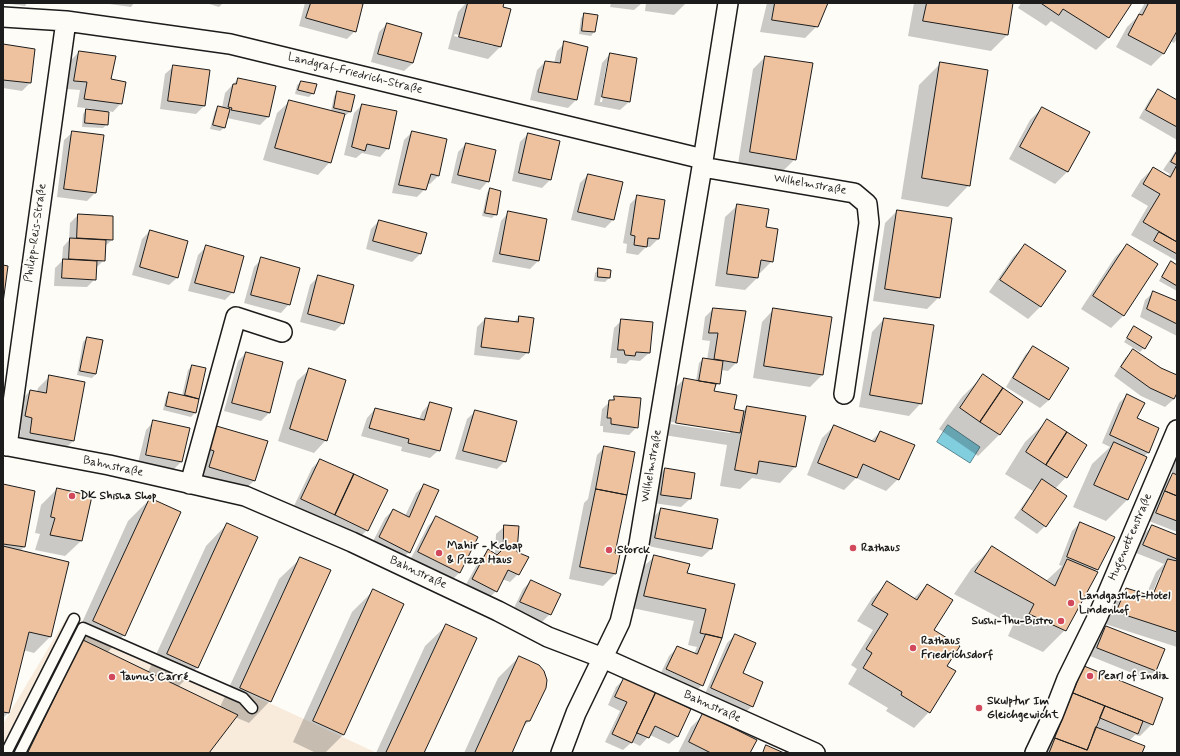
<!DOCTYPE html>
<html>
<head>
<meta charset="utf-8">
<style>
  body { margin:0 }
  #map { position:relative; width:1180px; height:756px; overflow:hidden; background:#fdfcf7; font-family:Mynerve,sans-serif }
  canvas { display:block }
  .frame { position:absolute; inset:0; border:4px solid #1c1c1c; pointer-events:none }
</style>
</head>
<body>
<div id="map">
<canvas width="1180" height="756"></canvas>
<div class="frame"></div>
</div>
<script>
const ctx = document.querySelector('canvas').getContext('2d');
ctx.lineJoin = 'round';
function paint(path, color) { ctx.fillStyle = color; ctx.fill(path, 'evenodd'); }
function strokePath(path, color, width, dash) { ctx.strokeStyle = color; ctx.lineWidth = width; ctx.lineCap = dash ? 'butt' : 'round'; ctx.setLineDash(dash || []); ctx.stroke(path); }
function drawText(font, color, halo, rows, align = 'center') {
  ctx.font = font + ' Mynerve,sans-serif'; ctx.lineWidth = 3.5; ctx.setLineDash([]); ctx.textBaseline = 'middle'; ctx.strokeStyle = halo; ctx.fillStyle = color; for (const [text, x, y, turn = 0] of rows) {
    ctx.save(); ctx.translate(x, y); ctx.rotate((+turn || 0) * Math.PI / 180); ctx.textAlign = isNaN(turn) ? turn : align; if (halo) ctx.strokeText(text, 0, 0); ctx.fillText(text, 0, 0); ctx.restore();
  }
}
const built = new Path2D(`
  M68,615L278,707L377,753H3V724Z`);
const water = new Path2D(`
  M948,425L980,447L970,463L937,442Z`);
const shadow = new Path2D(`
  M3,3H27L25,6Z
  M102,3H134L131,7Z
  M206,3H223L219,7Z
  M305,3H355V31L347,39L299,26Z
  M466,3H503L502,7L510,9L500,47L488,59L448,49L458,12ZM455,34L493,44V46L454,36Z
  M611,3H642L634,10L610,7Z
  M646,3H686L674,15L645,11Z
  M767,3H827L817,26L805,38L760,32Z
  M914,3H1012L1007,35L991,51L908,36Z
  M1021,3H1131L1108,38L1096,50L1051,21L1046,26L1018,8Z
  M1145,3H1177V39L1174,43L1170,41L1163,54L1151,66L1116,47L1127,27L1136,18Z
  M585,14L596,16L594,32L591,36L579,34L581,18Z
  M387,24L421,34L413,63L404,71L371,62L379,32Z
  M565,43L576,100L568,108L530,100L537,70L545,62L554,63L557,51Z
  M3,45L30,83L22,91L3,88Z
  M79,52L121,103L113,112L108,111L107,124L103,128L82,127L83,114L86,110L93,111V109L77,107L80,90L67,89L71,60Z
  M610,54L636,59L629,102L620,110L594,105L602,63ZM607,62H609L602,102H600Z
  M765,57L795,159L782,172L738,164L753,69Z
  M941,63L969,185L948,207L901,199L919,85Z
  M174,66L209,71L204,106L196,114L160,109L165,74Z
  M238,79L268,117L260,125L227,118L224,128L220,131L210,129L215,111L218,107L222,108L225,93Z
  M301,82L313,93L309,97L295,94L297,85Z
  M1158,90L1177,101V140L1139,118L1150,99Z
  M338,92L350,112L346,115H343L330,162L318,175L263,160L277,113L290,101L331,111L334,96Z
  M362,105L388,148L380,157L362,153L356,158L344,155L354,113Z
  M1042,108L1088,133L1067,172L1055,184L1009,159L1030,120Z
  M73,132L95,193L87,201L57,197L64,140Z
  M412,132L438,176L430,184L427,183L425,189L417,197L392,193L404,140Z
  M528,134L550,180L542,188L512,181L520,142Z
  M466,144L488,181L480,190L451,183L458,152Z
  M1177,149V261L1131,235L1148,206L1131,196L1141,180L1153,168L1167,176L1170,174L1163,170Z
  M588,175L613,220L605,228L571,220L580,183Z
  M490,189L496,214L492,218L482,216L487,193Z
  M638,196L658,239L650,247H646L638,255L626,253L627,244L623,243L630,204Z
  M738,205L765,228L772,261L760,273H758L757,278L745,290L715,286L725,217Z
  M897,211L939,297L927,309L873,301L885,223Z
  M509,212L546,220L538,261L530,269L492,262L501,221Z
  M78,215L112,240L104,247V260L96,268L95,279L87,287L54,286L55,268L62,261L63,247L69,240L70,223Z
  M379,221L421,253L412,262L366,249L371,229Z
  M150,231L178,277L169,285L132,275L142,239Z
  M1025,245L1064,271L1040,307L1028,319L989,292L1013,257Z
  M1127,245L1156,264L1123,316L1111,328L1081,309L1115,257Z
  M206,247L233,292L225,300L188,291L198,255Z
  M262,259L289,304L281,313L244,303L254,267Z
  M1171,262L1177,266V291L1159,281L1167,266Z
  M599,269L610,271L609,278L605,282L594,281L595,273Z
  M318,277L343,323L335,331L300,322L310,285Z
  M1154,292L1177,302V336L1140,317L1145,300Z
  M713,309L736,363L728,371L721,370L719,383L714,387L713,392L733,410L742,412L747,407L795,467L780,483L752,478L740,489L720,486L727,445L664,435L672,391L684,379L696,381L699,363L703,359L707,360L710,341L702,340L705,317ZM671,422L730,431V433L671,424Z
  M774,309L822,375L810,387L753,378L762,322Z
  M519,317L528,352L519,360L474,355L477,327L485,319L514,322Z
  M884,319L921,403L909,416L859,407L872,332Z
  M622,320L649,353L640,361L630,360L626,364L617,363V358H610L614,328Z
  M1134,327L1144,348L1140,352L1124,342Z
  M87,338L96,374L92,378L77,375L83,342Z
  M1033,347L1068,368L1049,400L1040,408L1006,387L1025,355Z
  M1133,350L1161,369L1177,376V390L1174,399L1165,407L1141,396L1114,376L1125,358Z
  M246,353L282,362L269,413L261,421L224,411L238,361Z
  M192,366L205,369L195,413L191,417L163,410L166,397L170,393L182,396L188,370Z
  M310,369L326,440L314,453L278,441L297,381Z
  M50,376L73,441L61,453L18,445L21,430L13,428L18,403L30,391L37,392L38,388Z
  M983,376L999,435L978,456L939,429L962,397Z
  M1127,395L1136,419L1158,429L1148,453L1144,456L1127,500L1106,521L1073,507L1092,464L1110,447L1102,443L1119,403Z
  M615,397L637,427L629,435L603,432V426H600L602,409Z
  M430,403L439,450L430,458L401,451L402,447L361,436L367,418L375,409L419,420L422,412Z
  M476,411L505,461L497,469L455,459L467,419Z
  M154,421L188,429L181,462L173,470L138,463L146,430Z
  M1047,421L1086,445L1066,477L1055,489L1045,526L1037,534L1014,518L1033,491L1005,474L1025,442Z
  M834,426L871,441L880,432L898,479L886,491L856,478L844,490L807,475L822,438Z
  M201,439L255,480L242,492L198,479Z
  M605,447L614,554L619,555L615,574L603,586L569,579L584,503L588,499L597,455Z
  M1177,456V532L1149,521L1165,483L1174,473L1171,471Z
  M320,460L367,530L359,538L293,508L312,468Z
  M665,469L690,499L681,507L653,503L657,477Z
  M3,485L24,547L20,551L67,562L50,637L34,653L23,650L8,713L3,718Z
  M424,485L409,552L401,560L371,545L385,518L393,510L405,516L416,493Z
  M57,489L81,541L65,556L35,550L40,534L35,533L41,505Z
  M150,499L124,635L107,653L148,672L206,546L227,524L257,537L197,668L178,687L220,707L279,579L301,558L270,701L249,723L235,717L208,753H23L128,521Z
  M662,509L717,520L711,549L702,557L648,546L653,517Z
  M436,518L477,538L459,573L451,581L410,560L428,526Z
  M1080,523L1097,569L1095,572L1065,630L1043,652L1008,636L1013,625L954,594L971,569L992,547L1046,581L1062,566L1059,565L1072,531Z
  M505,526L516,553L518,574L510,582L502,579L496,591L488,599L464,588L480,559L488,551L495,555L496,534Z
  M1152,526L1177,536V647L1105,624L1115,601L1127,589L1146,595L1156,572L1164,564L1136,553L1144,534ZM1161,572H1163L1151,601H1149Z
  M655,556L686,573L734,585L702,685L694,693L659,677L669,656L677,648L694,654L697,647L688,645L694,621L632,608L642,568Z
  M531,581L550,614L542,622L513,610L523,589Z
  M887,583L914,598L927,585L933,631L946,667L929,712L914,728L886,711L888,708L848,684L857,669L851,665L873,630L857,621L872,598Z
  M373,591L344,734L325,753H316L293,742L352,612Z
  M447,625L423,753H376L425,646Z
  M1106,627L1155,671L1147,679L1090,656L1098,635Z
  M735,635L742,674L752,706L744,714L704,696L727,643Z
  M519,657L529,721L522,728L511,753H464L498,678Z
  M1084,668L1152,724L1140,736L1135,735L1129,741L1141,753H1043L1072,680Z
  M624,679L690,710L678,736L669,744L650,735L640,746L632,742L623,750L605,742L620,711L608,705L616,687Z
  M703,715L749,753H678L691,727Z`);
const building = new Path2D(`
  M311,3H359L363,4L356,32L306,18Z
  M468,3H504L503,7L511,9L501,47L459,37Z
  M775,3H828L818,27L772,20Z
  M927,3H1013L1008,35L923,21Z
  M1041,3H1132L1109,38L1063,9L1059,15Z
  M1149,3H1177V31L1164,54L1128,35L1139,14L1142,15Z
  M584,13L598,15L595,32L582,31Z
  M387,23L422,33L413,63L378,54Z
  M564,41L588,47L577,100L538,92L545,61L560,63Z
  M3,44L35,49L31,83L3,80Z
  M79,51L116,56L111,79L126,82L122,104L84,99L87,82L74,81Z
  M610,53L637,58L630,102L602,97Z
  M765,56L813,63L796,160L750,152Z
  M940,62L988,70L970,186L922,178Z
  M173,65L210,70L205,106L168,101Z
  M238,78L276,86L269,117L231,110L232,108L228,107L233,84H236Z
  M301,81L317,84L314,94L298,90Z
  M1158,89L1177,100V127L1146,110Z
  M337,91L355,95L351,112L334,108Z
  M289,100L345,114L331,163L275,148Z
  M362,104L397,111L389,149L367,144L365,151L352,147Z
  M218,106L230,109L225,128L213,125Z
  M1042,107L1090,132L1068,172L1020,147Z
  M86,109L109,112L108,125L85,123Z
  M72,131L104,135L96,193L64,189Z
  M412,131L447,139L439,176L431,174L426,190L399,185Z
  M528,133L560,141L551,180L519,173Z
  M466,143L496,150L489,182L458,175Z
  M1177,151V165L1171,162Z
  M1177,165V242L1143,222L1160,194L1143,184L1153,167L1170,177Z
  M588,174L623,182L614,220L578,212Z
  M490,188L501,191L497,215L485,213Z
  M637,195L665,200L659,239L648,238L647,247L634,245L635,236L631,235Z
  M737,204L769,209L766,227L778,229L773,262L761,260L758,278L727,274Z
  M897,210L952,218L940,298L885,289Z
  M508,211L547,219L539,261L500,254Z
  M78,214L113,216V240L77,238Z
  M379,220L427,233L421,254L373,241Z
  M150,230L188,241L178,278L140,267Z
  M1159,232L1177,242V254L1154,241Z
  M70,238L106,240L105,261L69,259Z
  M1025,244L1066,271L1041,307L1000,280Z
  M1127,244L1158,264L1124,316L1093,296Z
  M206,245L244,256L234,293L195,283Z
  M261,257L300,268L290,305L251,295Z
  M63,259L97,261L96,280L62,278Z
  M1171,261L1177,265V286L1162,277Z
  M3,265L8,266L3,303Z
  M598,268L611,270L610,278L598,277Z
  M318,275L354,285L344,324L308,314Z
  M1153,291L1177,301V324L1147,309Z
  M713,308L746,311L737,363L714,359L718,333H709Z
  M773,308L832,317L823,375L764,366Z
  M519,316L534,318L529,353L481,347L485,318L518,322Z
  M884,318L934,325L922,404L870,395Z
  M621,319L653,322L650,353L636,352L635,356L625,355L624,350H618Z
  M1134,326L1152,337L1145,349L1127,338Z
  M87,337L103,340L96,374L80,371Z
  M1033,346L1069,368L1049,400L1013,378Z
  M1133,349L1161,368L1177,375V393L1174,399L1150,388L1121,367Z
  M246,352L283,362L270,413L232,403Z
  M703,358L723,361L720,384L699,381Z
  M192,365L206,368L199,399L185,395Z
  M309,368L346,380L327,441L290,429Z
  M983,374L1003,388L980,422L960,408Z
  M49,375L85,382L74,441L30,433L32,418L25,416L30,390L46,393Z
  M684,378L716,384L714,391L737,395L734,409L744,411L740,433L676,423Z
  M1003,388L1023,402L1000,435L980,422Z
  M169,392L199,399L196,413L166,406Z
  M1127,394L1145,403L1137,418L1159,428L1149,453L1110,435Z
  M614,396L641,398L638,428L611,424V418H607L609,400H614Z
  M430,402L452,408L440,451L408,443L409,439L369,428L375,408L424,420Z
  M747,406L806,416L796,467L759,461L757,474L735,470Z
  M475,410L517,421L506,462L463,451Z
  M1047,419L1067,432L1046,465L1026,452Z
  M153,420L190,428L182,462L146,455Z
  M213,425L268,441L255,481L209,467L214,451L206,448Z
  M834,425L875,442L880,431L915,445L899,480L863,464L857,478L818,463Z
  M1067,432L1087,445L1067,478L1046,465Z
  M1114,442L1147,457L1128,500L1094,485Z
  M604,446L635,452L627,495L596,489Z
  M320,459L354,474L335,515L301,499Z
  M665,468L695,473L691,499L661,495Z
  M1173,473L1177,475V496L1165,491Z
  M354,474L388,490L368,531L335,515Z
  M1042,479L1067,496L1046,527L1022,510Z
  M3,484L35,491L25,547L3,544Z
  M424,484L439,490L410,553L379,537L393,509L409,517Z
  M57,488L92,496L82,541L50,535L55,518L51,517Z
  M596,489L627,495L615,553L620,554L616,574L580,567Z
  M1165,491L1177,496V521L1156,513Z
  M150,498L181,512L125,636L93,621Z
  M661,508L718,519L712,549L655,538Z
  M436,516L478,537L460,573L418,552Z
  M1080,522L1115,537L1098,570L1067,557Z
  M227,523L258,537L198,668L167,654Z
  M504,525L519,526L517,552L529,557L519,575L508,570L497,592L472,579L488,549L497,555L503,549Z
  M1152,525L1177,535V559L1143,545Z
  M3,546L69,562L51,637L29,632L9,713L3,712Z
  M992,546L1055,586L1067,559L1098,572L1066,631L1029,614L1034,604L975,572Z
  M654,555L690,564L687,573L735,584L722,638L700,633L706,609L644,596Z
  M300,557L331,570L271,702L240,688Z
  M1168,559L1177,561V632L1116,612L1126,588L1152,596Z
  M531,580L561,594L551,615L520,602Z
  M887,581L917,600L927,584L953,600L934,630L960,646L947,666L956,671L930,713L901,695L902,692L863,668L872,653L866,649L888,614L872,605Z
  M373,589L404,604L344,735L313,721Z
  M446,624L477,638L450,697L424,753H386Z
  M1106,626L1165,649L1156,671L1097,648Z
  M706,634L722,638L703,686L666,669L677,646L697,654Z
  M735,634L756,643L743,673L763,682L753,707L711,688Z
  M83,640L238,715L209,753H28Z
  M519,656L539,665L544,671L547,680L546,688L530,721H526L512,753H475Z
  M1084,666L1163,698L1153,725L1073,693Z
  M624,678L656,692L632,743L612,734L627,702L615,697Z
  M656,692L691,709L678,737L655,726L649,738L637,733Z
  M1073,693L1105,706L1087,750L1055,738Z
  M1105,706L1143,721L1138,734L1100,718Z
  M703,713L757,740L750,753H711L689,742Z
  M1096,727L1145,746L1142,753H1049L1055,738L1087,750Z
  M766,745L784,753H763Z`);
const lane = new Path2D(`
  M6,753L74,619
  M20,753L83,628L243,698L252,708`);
const street = new Path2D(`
  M3,17L66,21L230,44L703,159
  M702,167L854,193L867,204L869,223L844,394
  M3,445L109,465L245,496L352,542L498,611L548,637L603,658L815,753
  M7,446L66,21
  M190,484L236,317L282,332
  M561,753L576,713L620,622L639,544L702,167L728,3
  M1035,753L1053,715L1067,679L1098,616L1177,430`);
const markers = [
  [72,496,4,"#d1495b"],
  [853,548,4,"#d1495b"],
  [609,550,4,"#d1495b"],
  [439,553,4,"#d1495b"],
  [1071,603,4,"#d1495b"],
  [1061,621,4,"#d1495b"],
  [913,648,4,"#d1495b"],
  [1090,676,4,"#d1495b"],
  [112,677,4,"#d1495b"],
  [979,708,4,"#d1495b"]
];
const streetNames = [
  ["Landgraf-Friedrich-Straße",355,74,14],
  ["Wilhelmstraße",810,185,10],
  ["Philipp-Reis-Straße",36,233,-82],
  ["Wilhelmstraße",652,466,-80],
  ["Bahnstraße",113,467,12],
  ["Hugenottenstraße",1131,537,-67],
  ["Bahnstraße",418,573,25],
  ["Bahnstraße",712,707,24]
];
const poiNames = [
  ["DK Shisha Shop",80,496],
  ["Mahir - Kebap",447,546],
  ["& Pizza Haus",447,560],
  ["Rathaus",861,548],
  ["Storck",617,550],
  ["Landgasthof-Hotel",1079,596],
  ["Lindenhof",1079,610],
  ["Sushi-Thu-Bistro",1053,621,"right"],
  ["Rathaus",921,641],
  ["Friedrichsdorf",921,655],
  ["Pearl of India",1098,676],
  ["Taunus Carré",120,677],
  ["Skulptur Im",987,701],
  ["Gleichgewicht",987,715]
];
paint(built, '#f8ebdc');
paint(water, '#81cedf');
strokePath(water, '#598791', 1);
paint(shadow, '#0003');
paint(building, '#eec29e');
strokePath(building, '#1c1c1c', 1);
strokePath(lane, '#1c1c1c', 13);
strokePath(street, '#1c1c1c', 22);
strokePath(lane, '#fdfcf7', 10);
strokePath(street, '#fdfcf7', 19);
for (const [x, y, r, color] of markers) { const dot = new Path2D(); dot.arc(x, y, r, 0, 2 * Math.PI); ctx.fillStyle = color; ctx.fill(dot); strokePath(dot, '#fdfcf7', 1.5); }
drawText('12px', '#1c1c1c', '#fdfcf7', streetNames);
drawText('bold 12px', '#1c1c1c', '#fdfcf7', poiNames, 'left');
</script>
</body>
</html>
